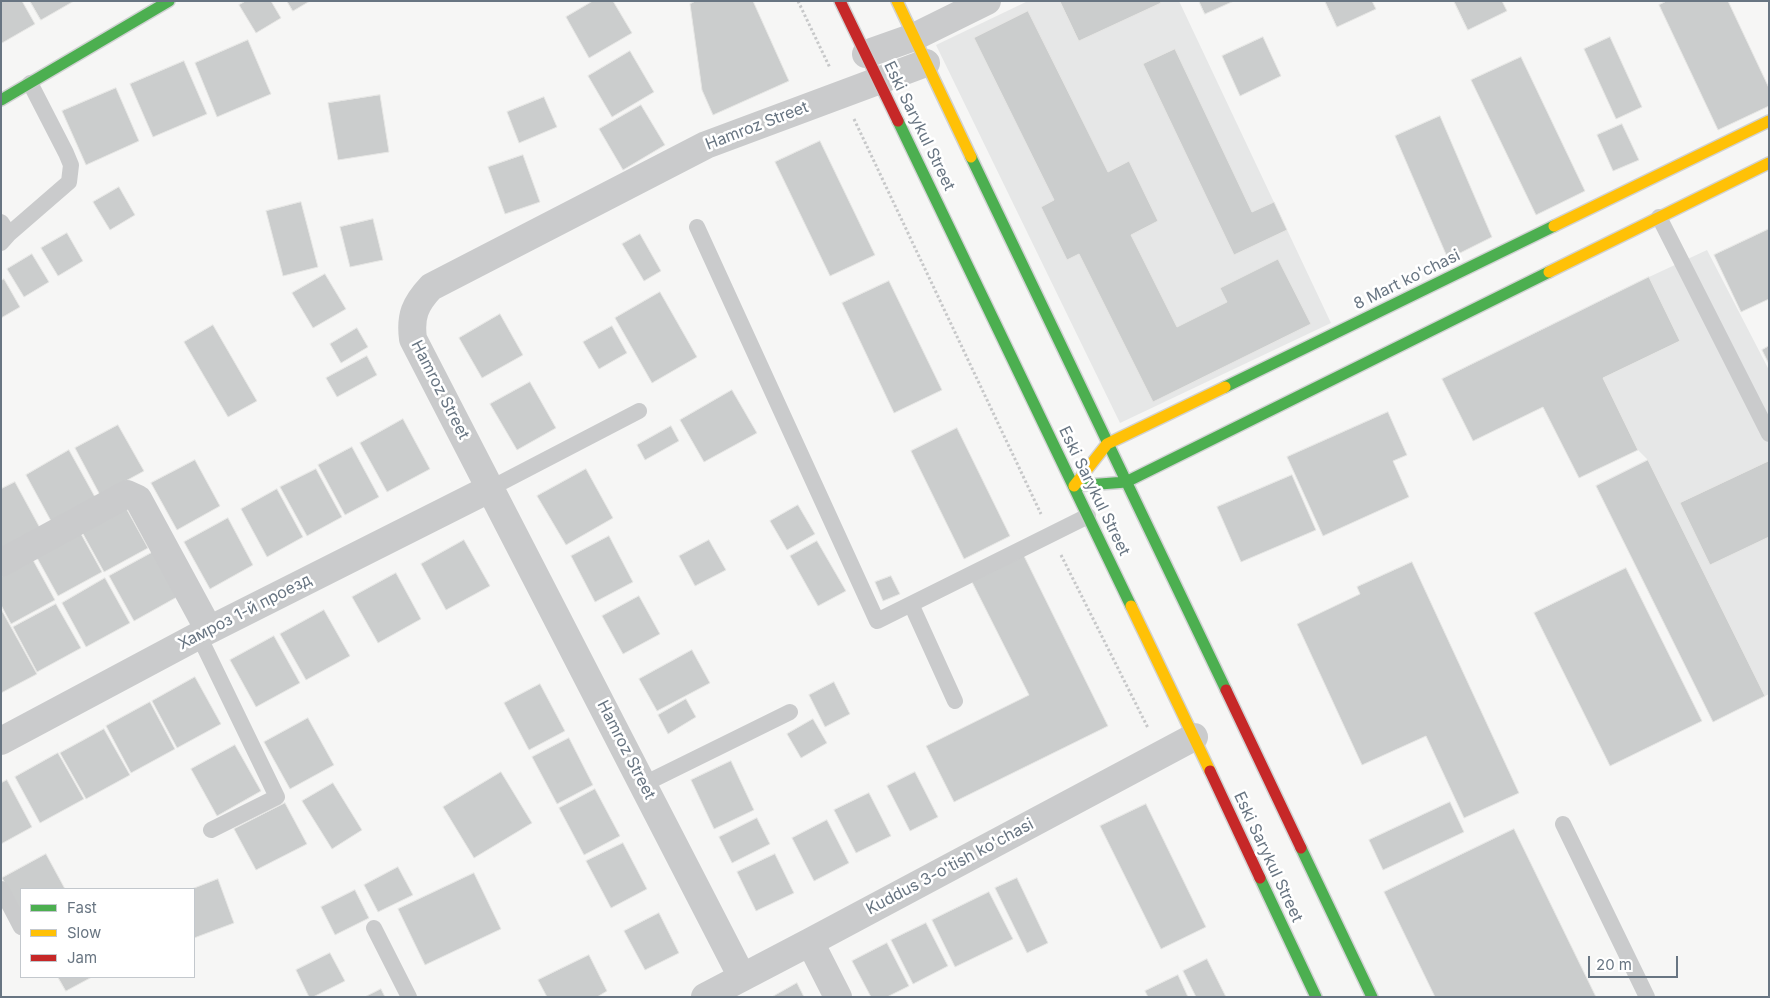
<!DOCTYPE html>
<html>
<head>
<meta charset="utf-8">
<style>
  body { margin:0 }
  #map { position:relative; width:1770px; height:998px; overflow:hidden; background:#f6f6f5; font-family:Inter,sans-serif }
  canvas { display:block }
  .frame { position:absolute; inset:0; border:2px solid #687582; pointer-events:none }
  .legend { position:absolute; left:20px; top:888px; width:175px; height:90px; box-sizing:border-box; background:#fff; border:1px solid #c3c8cd; margin:0; padding:6px 9px; list-style:none; font-size:15px; color:#687582 }
  .legend li { display:flex; align-items:center; gap:10px; height:25px }
  .legend b { width:25px; border:1px solid #c3c8cd }
  .scale { position:absolute; left:1588px; top:956px; width:90px; height:22px; box-sizing:border-box; border:2px solid #687582; border-top:0; padding-left:6px; font-size:15px; line-height:18px; white-space:nowrap; color:#687582; -webkit-text-stroke:4px #fff; paint-order:stroke }
</style>
</head>
<body>
<div id="map">
<canvas width="1770" height="998"></canvas>
<div class="frame"></div>
<ul class="legend">
<li><b style="height:6px;background:#4caf50"></b>Fast</li>
<li><b style="height:6px;background:#ffc107"></b>Slow</li>
<li><b style="height:6px;background:#c62828"></b>Jam</li>
</ul>
<div class="scale">20 m</div>
</div>
<script>
const ctx = document.querySelector('canvas').getContext('2d');
ctx.lineJoin = 'round';
function paint(path, color) { ctx.fillStyle = color; ctx.fill(path, 'evenodd'); }
function strokePath(path, color, width, dash) { ctx.strokeStyle = color; ctx.lineWidth = width; ctx.lineCap = dash ? 'butt' : 'round'; ctx.setLineDash(dash || []); ctx.stroke(path); }
function drawText(font, color, halo, rows, align = 'center') {
  ctx.font = font + ' Inter,sans-serif'; ctx.lineWidth = 5; ctx.setLineDash([]); ctx.textBaseline = 'middle'; ctx.strokeStyle = halo; ctx.fillStyle = color; for (const [text, x, y, turn = 0] of rows) {
    ctx.save(); ctx.translate(x, y); ctx.rotate((+turn || 0) * Math.PI / 180); ctx.textAlign = isNaN(turn) ? turn : align; if (halo) ctx.strokeText(text, 0, 0); ctx.fillText(text, 0, 0); ctx.restore();
  }
}
const built = new Path2D(`
  M1028,1H1179L1331,323L1120,423L936,45Z
  M1707,250L1769,370V694L1765,696L1648,460L1638,450L1603,378L1680,341L1649,277Z`);
const building = new Path2D(`
  M1,1H22L35,24L2,43Z
  M30,1H74L41,20Z
  M246,1H271L281,18L256,33L239,5Z
  M287,1H310L293,11Z
  M593,1H613L632,33L589,58L566,17Z
  M696,1H753L789,81L713,115L702,90L690,4Z
  M1060,1H1160L1161,3L1079,41Z
  M1199,1H1234L1205,14Z
  M1325,1H1372L1376,9L1337,27Z
  M1454,1H1502L1507,11L1468,30Z
  M1667,1H1728L1769,88V106L1718,130L1659,5Z
  M1028,11L1108,172L1129,161L1158,221L1131,235L1177,327L1227,302L1220,288L1278,259L1311,324L1153,402L1079,254L1067,260L1041,207L1054,200L974,38Z
  M1263,37L1281,76L1240,96L1222,56Z
  M1610,37L1642,107L1616,119L1584,49Z
  M248,40L271,94L217,117L195,63Z
  M1175,49L1252,212L1274,202L1287,230L1234,255L1143,64Z
  M630,51L654,92L612,117L588,76Z
  M1521,57L1585,191L1536,215L1471,80Z
  M184,61L207,114L153,137L130,84Z
  M116,88L139,141L86,165L62,111Z
  M380,95L389,152L338,160L328,103Z
  M544,97L557,127L519,143L507,112Z
  M641,105L665,145L623,170L599,129Z
  M1440,116L1492,237L1448,259L1395,136Z
  M1622,124L1639,160L1613,171L1597,135Z
  M820,141L875,255L830,276L775,162Z
  M523,155L540,202L505,214L488,167Z
  M119,187L135,215L110,230L93,202Z
  M301,202L318,267L283,276L266,211Z
  M373,219L383,260L350,267L340,227Z
  M1769,229V299L1741,312L1714,255Z
  M67,233L83,261L58,276L41,248Z
  M640,234L661,271L644,281L622,244Z
  M32,254L49,282L24,297L7,269Z
  M325,274L346,309L313,328L292,293Z
  M1649,277L1680,341L1603,378L1638,450L1579,478L1543,407L1473,441L1442,379Z
  M4,279L20,307L1,318V281Z
  M889,281L942,390L894,413L842,303Z
  M660,292L697,357L652,383L615,318Z
  M500,314L523,355L482,378L459,338Z
  M213,325L257,401L228,417L184,342Z
  M612,326L627,353L599,369L583,342Z
  M357,328L368,347L341,363L330,344Z
  M1769,346V364L1762,350Z
  M367,356L377,375L337,397L326,378Z
  M530,382L556,428L517,450L490,404Z
  M732,390L757,433L704,462L680,420Z
  M1388,412L1407,455L1393,461L1409,497L1323,536L1287,457Z
  M403,419L430,469L387,492L360,443Z
  M118,425L144,471L100,495L75,448Z
  M671,426L679,441L645,460L637,445Z
  M957,428L1010,536L964,559L911,451Z
  M352,447L379,497L345,515L318,465Z
  M69,450L95,497L51,521L26,475Z
  M195,460L220,506L177,530L151,483Z
  M1648,460L1765,696L1713,722L1596,486Z
  M1769,461V537L1710,565L1680,503Z
  M316,469L342,517L307,536L280,487Z
  M586,469L613,518L566,545L537,496Z
  M1292,475L1316,530L1241,562L1217,507Z
  M15,482L40,528L1,550V489Z
  M277,489L303,537L267,557L241,509Z
  M798,505L815,534L787,550L770,521Z
  M126,508L148,548L104,572L82,532Z
  M228,518L253,565L210,589L184,542Z
  M80,532L102,572L58,596L36,556Z
  M609,536L633,582L595,602L571,556Z
  M464,540L490,586L446,610L421,564Z
  M709,540L726,570L695,586L679,556Z
  M817,541L846,591L818,606L790,556Z
  M153,552L177,597L134,621L109,576Z
  M1024,556L1108,726L954,802L926,746L1029,695L972,582Z
  M33,560L55,600L11,624L1,605V577Z
  M1412,562L1519,793L1464,818L1426,736L1362,765L1297,624L1360,594L1357,587Z
  M1626,568L1702,721L1610,766L1534,613Z
  M396,573L421,619L378,643L352,597Z
  M891,576L900,594L883,601L875,582Z
  M105,578L130,623L86,647L62,603Z
  M639,596L660,634L623,654L602,616Z
  M56,604L81,648L37,672L13,627Z
  M1,609L37,674L1,693Z
  M324,610L350,656L306,680L280,634Z
  M274,636L300,683L256,707L230,660Z
  M692,650L710,683L657,711L639,679Z
  M195,677L221,724L177,748L152,701Z
  M834,682L850,714L825,727L809,695Z
  M540,684L565,731L529,750L504,703Z
  M686,699L696,717L668,734L658,715Z
  M150,702L175,749L131,773L106,726Z
  M308,718L334,765L290,789L264,742Z
  M813,719L827,743L801,758L787,734Z
  M104,729L130,775L86,799L60,753Z
  M569,738L593,785L557,804L532,757Z
  M235,745L261,791L217,816L191,769Z
  M58,753L84,799L40,823L15,777Z
  M731,761L754,810L714,829L691,780Z
  M501,772L532,823L474,858L443,807Z
  M915,772L938,817L910,831L887,786Z
  M7,780L32,827L1,844V783Z
  M333,783L362,830L332,849L302,801Z
  M595,789L620,836L584,855L559,808Z
  M869,793L891,836L856,853L834,810Z
  M1450,802L1464,832L1383,870L1369,840Z
  M285,803L307,844L256,870L234,829Z
  M1146,804L1206,927L1161,949L1100,826Z
  M757,818L770,844L732,863L719,837Z
  M827,820L849,863L814,881L792,838Z
  M1514,829L1596,997H1435L1384,892Z
  M623,843L647,889L611,908L586,861Z
  M46,854L65,889H21V913L2,878Z
  M775,854L794,893L756,911L737,872Z
  M398,867L413,895L378,912L364,885Z
  M474,873L501,929L425,965L398,909Z
  M1017,878L1048,943L1027,953L995,888Z
  M218,879L234,923L194,938V889H192Z
  M355,890L369,918L335,935L321,907Z
  M989,892L1013,939L955,967L932,920Z
  M659,913L679,953L645,970L624,931Z
  M926,923L948,966L913,984L891,940Z
  M887,943L909,986L887,997H871L852,961Z
  M330,953L345,981L313,997H309L296,970Z
  M589,955L607,991L597,997H547L538,980Z
  M1207,959L1226,997H1196L1183,971Z
  M1178,975L1188,997H1148L1145,991Z
  M58,977H92L66,991Z
  M797,983L804,997H772Z
  M381,989L385,997H365Z`);
const path = new Path2D(`
  M798,1L830,68
  M854,119L1041,514
  M1061,555L1148,728`);
const lane = new Path2D(`
  M1659,217L1769,434
  M1,222L9,234L1,243
  M697,227L877,621L1088,516
  M9,234L69,182L71,165L66,153L30,83
  M491,488L639,411
  M911,604L955,701
  M199,636L277,797L211,830
  M644,784L790,712
  M1563,824L1647,997
  M1,889L21,927
  M374,928L409,997`);
const street = new Path2D(`
  M866,54L914,37L987,1
  M1,563L127,494L138,499L209,630
  M1,741L209,630L491,488
  M810,942L838,997
  M742,977L413,339C410,316 415,304 431,287L706,145L926,63
  M705,997L810,942L1194,737`);
const fast = new Path2D(`
  M1,100L169,1
  M898,121L1131,606
  M971,157L1226,690
  M1225,387L1554,226
  M1074,486L1126,482L1549,272
  M1301,848L1372,997
  M1260,878L1316,997`);
const slow = new Path2D(`
  M897,1L971,157
  M1554,226L1769,121
  M1549,272L1769,163
  M1074,486L1107,444L1225,387
  M1131,606L1210,771`);
const jam = new Path2D(`
  M840,1L898,121
  M1226,690L1301,848
  M1210,771L1260,878`);
const streetNames = [
  ["Hamroz Street",757,126,-21],
  ["Eski Sarykul Street",919,126,64],
  ["8 Mart ko'chasi",1407,280,-26],
  ["Hamroz Street",440,390,63],
  ["Eski Sarykul Street",1094,491,64],
  ["Хамроз 1-й проезд",245,612,-27],
  ["Hamroz Street",626,750,63],
  ["Eski Sarykul Street",1268,857,65],
  ["Kuddus 3-o'tish ko'chasi",950,867,-28]
];
paint(built, '#e6e7e7');
paint(building, '#cbcdcd');
strokePath(building, '#e6e6e4', 1);
strokePath(fast, '#d1d2d3', 14);
strokePath(slow, '#d1d2d3', 14);
strokePath(jam, '#d1d2d3', 14);
strokePath(path, '#c7c8c9', 3, [2.5, 2.5]);
strokePath(lane, '#cacbcc', 16);
strokePath(street, '#cacbcc', 28);
strokePath(fast, '#4caf50', 11);
strokePath(slow, '#ffc107', 11);
strokePath(jam, '#c62828', 11);
drawText('16px', '#687582', '#fff', streetNames);
</script>
</body>
</html>
